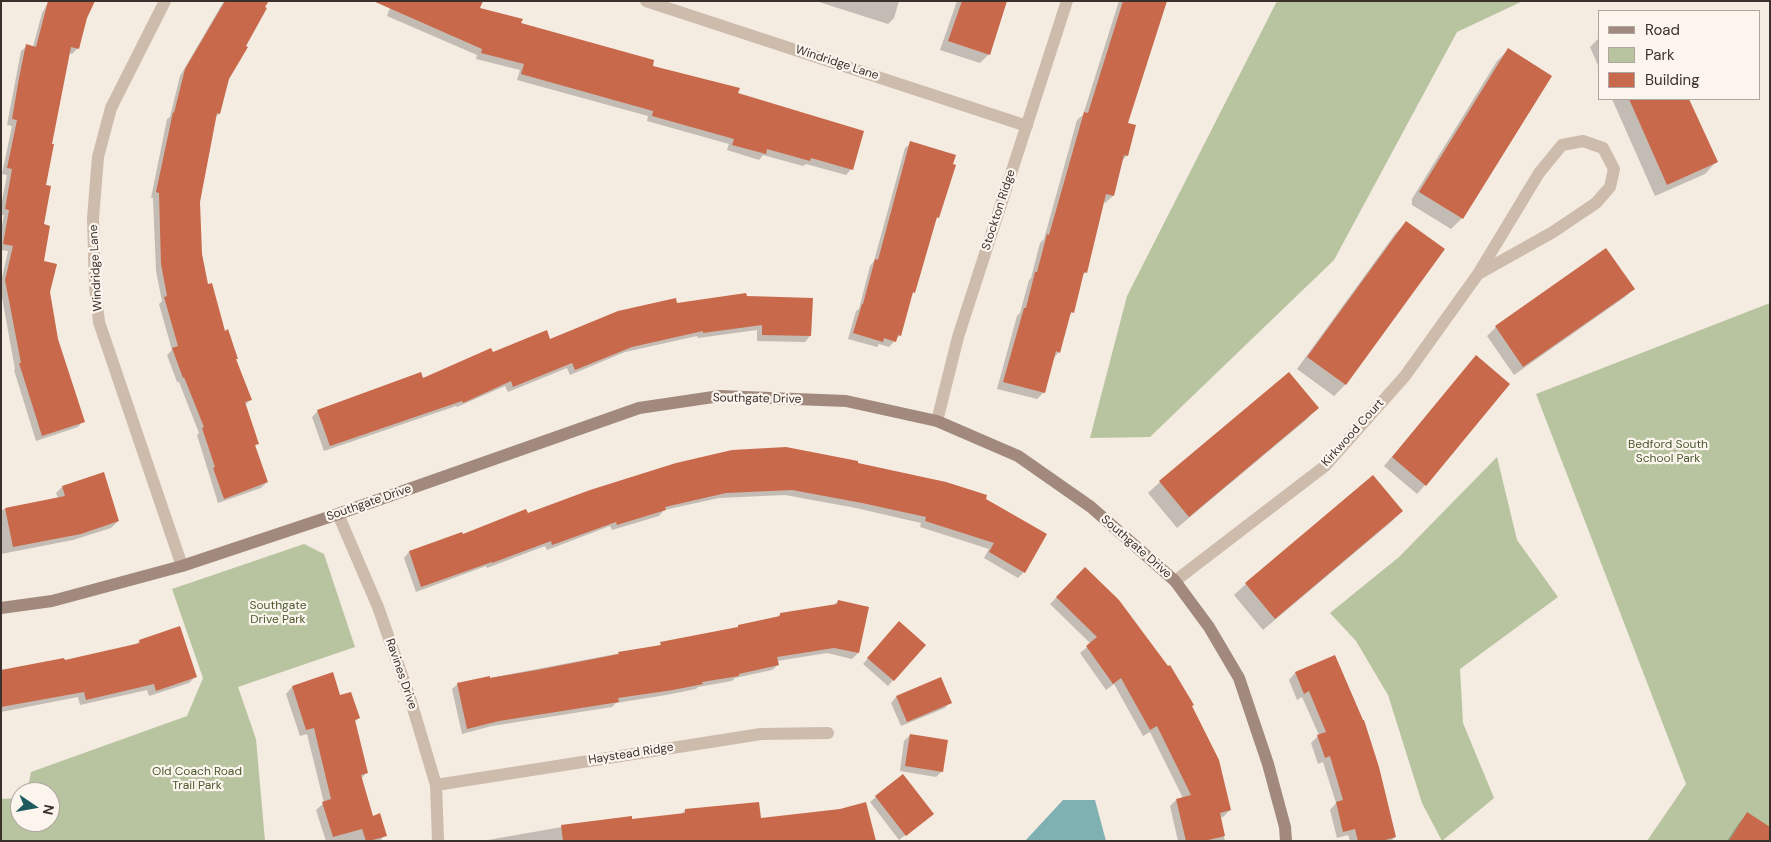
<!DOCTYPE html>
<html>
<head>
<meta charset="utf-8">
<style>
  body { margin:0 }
  #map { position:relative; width:1771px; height:842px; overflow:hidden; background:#f4ebe1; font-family:"DM Sans",sans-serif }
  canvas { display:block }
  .frame { position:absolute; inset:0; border:2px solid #3b302b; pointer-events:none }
  .legend { position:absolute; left:1598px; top:10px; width:162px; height:90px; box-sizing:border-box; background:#fbf5ee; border:1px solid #aea6a0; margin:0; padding:6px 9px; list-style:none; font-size:15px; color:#3b302b }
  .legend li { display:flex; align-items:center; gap:10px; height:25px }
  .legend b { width:25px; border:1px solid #aea6a0 }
  .north { position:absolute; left:10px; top:782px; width:50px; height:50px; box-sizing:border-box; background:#fbf5ee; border:1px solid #aea6a0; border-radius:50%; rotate:102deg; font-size:14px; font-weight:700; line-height:20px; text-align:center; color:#3b302b }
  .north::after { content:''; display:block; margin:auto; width:18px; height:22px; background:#1f5a5e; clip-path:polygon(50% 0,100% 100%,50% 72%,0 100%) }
</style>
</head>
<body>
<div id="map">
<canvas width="1771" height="842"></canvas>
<div class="frame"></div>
<ul class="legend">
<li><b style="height:6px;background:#a18a7d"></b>Road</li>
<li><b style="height:14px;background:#b8c4a0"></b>Park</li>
<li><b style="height:14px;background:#c8694b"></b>Building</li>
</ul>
<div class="north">N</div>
</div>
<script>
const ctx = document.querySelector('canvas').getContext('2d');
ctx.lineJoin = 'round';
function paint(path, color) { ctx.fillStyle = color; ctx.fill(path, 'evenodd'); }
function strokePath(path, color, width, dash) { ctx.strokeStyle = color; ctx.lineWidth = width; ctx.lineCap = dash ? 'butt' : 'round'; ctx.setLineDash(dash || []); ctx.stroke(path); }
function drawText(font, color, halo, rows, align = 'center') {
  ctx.font = font + ' "DM Sans",sans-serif'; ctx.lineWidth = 4.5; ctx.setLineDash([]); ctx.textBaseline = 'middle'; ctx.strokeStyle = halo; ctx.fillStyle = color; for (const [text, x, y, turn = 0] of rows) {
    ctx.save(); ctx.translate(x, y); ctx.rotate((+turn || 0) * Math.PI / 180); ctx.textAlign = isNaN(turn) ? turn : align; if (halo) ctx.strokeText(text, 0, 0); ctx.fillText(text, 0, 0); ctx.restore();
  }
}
const green = new Path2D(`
  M1277,1H1523L1457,32L1334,260L1150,437L1090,438L1127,296Z
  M1770,303V841H1647L1686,784L1536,394Z
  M1497,457L1517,540L1558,597L1460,669L1463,723L1494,798L1442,841L1422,803L1388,695L1356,641L1330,613L1399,557Z
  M304,544L324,554L355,647L238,687L256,739L265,841H2L1,799L20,798V822H50V792H27L31,772L187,716L203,678L172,589Z`);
const water = new Path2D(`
  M1063,800H1095L1106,841H1025Z`);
const shadow = new Path2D(`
  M49,1L86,18L78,48L72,54L69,53L51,145L45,186L43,226V262L57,339L83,421L78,427L36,441L14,370L15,369L1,292V282L8,251L1,250V231L4,215H1V206L7,175L2,174L12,126L7,125L21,51L27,46L33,47L42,13Z
  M224,1H267L228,79L219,114L214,118L198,202L200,255L207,286L250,400L245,405L258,443L254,447L267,482L261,488L218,503L197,435L199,433L179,382H177L167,355L172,350L159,304L162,301L156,271L153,198H151L167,119L170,117L180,76Z
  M816,1H899L894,18L888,24Z
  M957,1H1006L989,54L980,63L940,50Z
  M1119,1H1165L1127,124V155L1122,161L1113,196L1105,203L1103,202L1086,272L1082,276L1072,312L1069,316L1059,352L1053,359L1044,392L1037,399L997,389L1017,316L1020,313L1029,280L1031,278L1040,243L1044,239L1077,120L1083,115Z
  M390,8L478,9L737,94L851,169L846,175L806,164L803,166L763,155L759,160L727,150L729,144L647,121L648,116L517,80L520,70L476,59L477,55L387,16Z
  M1600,37V70L1590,47Z
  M1508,50L1462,218L1451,229L1412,205V199L1497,61Z
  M1612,99H1688L1716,162L1705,174L1655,196Z
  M911,143L938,217L935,220L914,292L911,295L900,335L889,347L879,344L877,347L848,339L856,311L859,309L870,266L874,261L905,148Z
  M1406,222L1443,249L1345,385L1334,396L1297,369L1395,234Z
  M1606,249L1633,289L1625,297L1514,375L1487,336L1496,327Z
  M746,298L810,336L805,342L757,341V330L698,338L697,336L625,352L570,375L567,368L508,392L505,386L457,407L456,406L324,451L312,417L318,411L423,380L492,353L550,341L676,304Z
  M1476,357L1425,485L1417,494L1384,466Z
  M1289,374L1317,408L1306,420L1177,528L1148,493L1160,482Z
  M857,464L984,499L1024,572L1018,578L984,558L989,549L920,527L921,523L856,508L785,495L719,498L664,510L659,516L612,530L610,526L547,550L545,546L487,568L486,566L416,592L404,558L409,552L461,533L462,535L527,514Z
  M1373,477L1402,511L1390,523L1263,630L1234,595L1246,584Z
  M62,487L118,521L111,528L73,540L1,554V510L58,498L56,493Z
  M1085,568L1191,706L1230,810L1223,817L1219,818L1225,841H1178L1170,806L1176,800L1183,798L1150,732L1143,736L1114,684L1106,690L1080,653L1091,644L1050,604Z
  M838,601L867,607L858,653L852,659L827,653L777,661L778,665L772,670L735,678L732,681L698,687L696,689L666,695L616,703L612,707L492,726L462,734L452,689L458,684L658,646L661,644L737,628L776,619L780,614L833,606Z
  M893,629L924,645L888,686L863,664Z
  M140,641L195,677L189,683L149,696L147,690L80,705L78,697L1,712V670L64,661L135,645Z
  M1335,657L1395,837L1391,841H1350L1348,835L1337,838L1330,810L1336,803L1323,762L1318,764L1311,743L1319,735L1302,697L1297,700L1289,680L1295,673Z
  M332,674L339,697L359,718L354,722L367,772L361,779L372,817L385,835L380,841H326L316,810L324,803L307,734L300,736L286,694L292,687Z
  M896,697L950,702L945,708L901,726L891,703Z
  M910,735L942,771L936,777L900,771L904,741Z
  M876,797L926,819L899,840L870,802Z
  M685,810L760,819L875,841H482L585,823L631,820L681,814Z
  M1747,814L1770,841H1727L1739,823Z`);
const building = new Path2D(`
  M48,1H95L87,18L79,49L71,47L52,144H54L46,185L51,186L44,224L50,226L44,261L57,264L50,292L58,339L85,422L42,436L19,363H21L5,280L13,246L3,244L9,210L5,209L12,169L7,168L17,120L12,119L19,78L26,44L36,47Z
  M225,1H269L265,7L267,8L246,46L248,47L229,79L220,114L217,113L200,202L202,254L208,284L212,283L225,331L228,329L238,359H236L252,400L245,402L259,444L255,445L268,482L224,499L213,468L215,467L202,428L204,427L184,377L183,378L172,348L178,346L164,297L167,296L161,264L159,193L156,192L173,112L174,113L185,69Z
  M373,1H483L480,8L523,19L521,23L654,60L653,66L740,88L738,93L864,131L853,170L811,158L810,161L767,149L766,154L732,145L734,139L652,116L653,111L521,74L524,64L481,53L482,49Z
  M962,1H1007L990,55L948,41Z
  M1123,1H1167L1128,123L1136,125L1128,156L1124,155L1114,196L1106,194L1087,273L1084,272L1074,313L1071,312L1060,353L1056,351L1045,393L1003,382L1024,308H1026L1035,272H1037L1047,234L1049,235L1084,112L1088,113Z
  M1508,48L1552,76L1463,219L1419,192Z
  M1629,99H1689L1718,162L1667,185Z
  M910,141L956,155L953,164L956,165L939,218L937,217L915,293L913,292L901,336L898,335L896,342L884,338L883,342L853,333L862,304H863L875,259L878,260Z
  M1406,221L1445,249L1346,385L1307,357Z
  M1606,248L1635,289L1523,367L1495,326Z
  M746,293L747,296L813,298L811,336L762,335V325L703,333V331L632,347L575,370L572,363L513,387L511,381L463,403L462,401L330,446L317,410L421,372L423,378L491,348L493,352L547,330L550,339L618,311L676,298L677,303Z
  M1476,355L1510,384L1426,486L1392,457Z
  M1289,372L1319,408L1189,517L1159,481Z
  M786,447L858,461V463L946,482L987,495L986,499L1047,534L1025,573L989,552L994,543L925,521L926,517L862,503L792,490L726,493L665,507L666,510L617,525L616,522L552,545L551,541L492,563V562L421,587L409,551L462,532L463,534L526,509L528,513L590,490L676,463L732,450Z
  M104,472L119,521L81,534L13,547L5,508L65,496L62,486Z
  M1373,475L1403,511L1275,619L1245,583Z
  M1085,567L1119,600L1168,666L1170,665L1194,705L1192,706L1219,760L1231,810L1220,813L1225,836L1204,841H1186L1176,799L1191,795L1157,726L1150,730L1121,678L1113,684L1086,646L1097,637L1056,597Z
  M838,600L869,607L859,653L834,648L777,657L779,665L739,674V676L702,682L703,684L673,690L618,698L619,702L499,721L467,729L457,683L490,676V678L537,670L619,654L618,652L661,645L660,642L738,627V625L780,616V613L837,604Z
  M899,621L926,645L894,681L867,658Z
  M180,626L197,677L156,691L154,684L86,700L84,692L1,707V670L64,658L65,660L140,643L139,640Z
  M1335,655L1363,720H1364L1379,767L1396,837L1382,841H1358L1355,829L1343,832L1336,802L1343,800L1330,756L1325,758L1317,735L1326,732L1309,691L1304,694L1295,672Z
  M333,672L340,695L351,692L360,718L355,720L368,773L361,775L373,816L380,813L387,836L369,841H366L362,829L333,837L322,802L331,799L314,728L306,730L292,686Z
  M941,677L952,703L907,722L896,696Z
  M910,734L948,740L943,772L905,766Z
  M903,774L934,814L906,836L875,796Z
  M759,802L761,818L840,809L866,802L876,841H563L561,825L632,816V819L685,813V809Z
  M1747,812L1770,827V841H1729Z`);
const street = new Path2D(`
  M165,1L111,108L98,157L93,218L95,286L99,322L182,566
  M646,1L1027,126
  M937,421L958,337L1067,1
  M338,514L378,607L410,698L436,785L438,841
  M1175,581L1325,466L1405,376L1478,274L1553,232L1596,203L1610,187L1614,169L1603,148L1583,141L1562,145L1539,173L1478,274
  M436,785L761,734L828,733`);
const secondary = new Path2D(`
  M1,608L52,601L182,566L338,514L639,408L720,396L846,401L937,421L1018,456L1091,507L1175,581L1209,627L1239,678L1268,764L1285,827L1286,841`);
const streetNames = [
  ["Windridge Lane",837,63,18],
  ["Stockton Ridge",999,210,-72],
  ["Windridge Lane",96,268,-93],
  ["Southgate Drive",757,399,1],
  ["Kirkwood Court",1353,433,-48],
  ["Southgate Drive",369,503,-19],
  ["Southgate Drive",1136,547,41],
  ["Ravines Drive",401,674,71],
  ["Haystead Ridge",631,754,-9]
];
const parkNames = [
  ["Bedford South",1668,445],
  ["School Park",1668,459],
  ["Southgate",278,606],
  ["Drive Park",278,620],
  ["Old Coach Road",197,772],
  ["Trail Park",197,786]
];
paint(green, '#b8c4a0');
paint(water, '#7fb0b2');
paint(shadow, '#0003');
paint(building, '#c8694b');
strokePath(street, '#cdbbac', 12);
strokePath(secondary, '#a18a7d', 12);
drawText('12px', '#3b302b', '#fbf5ee', streetNames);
drawText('12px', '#4a5a2e', '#fbf5ee', parkNames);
</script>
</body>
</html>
